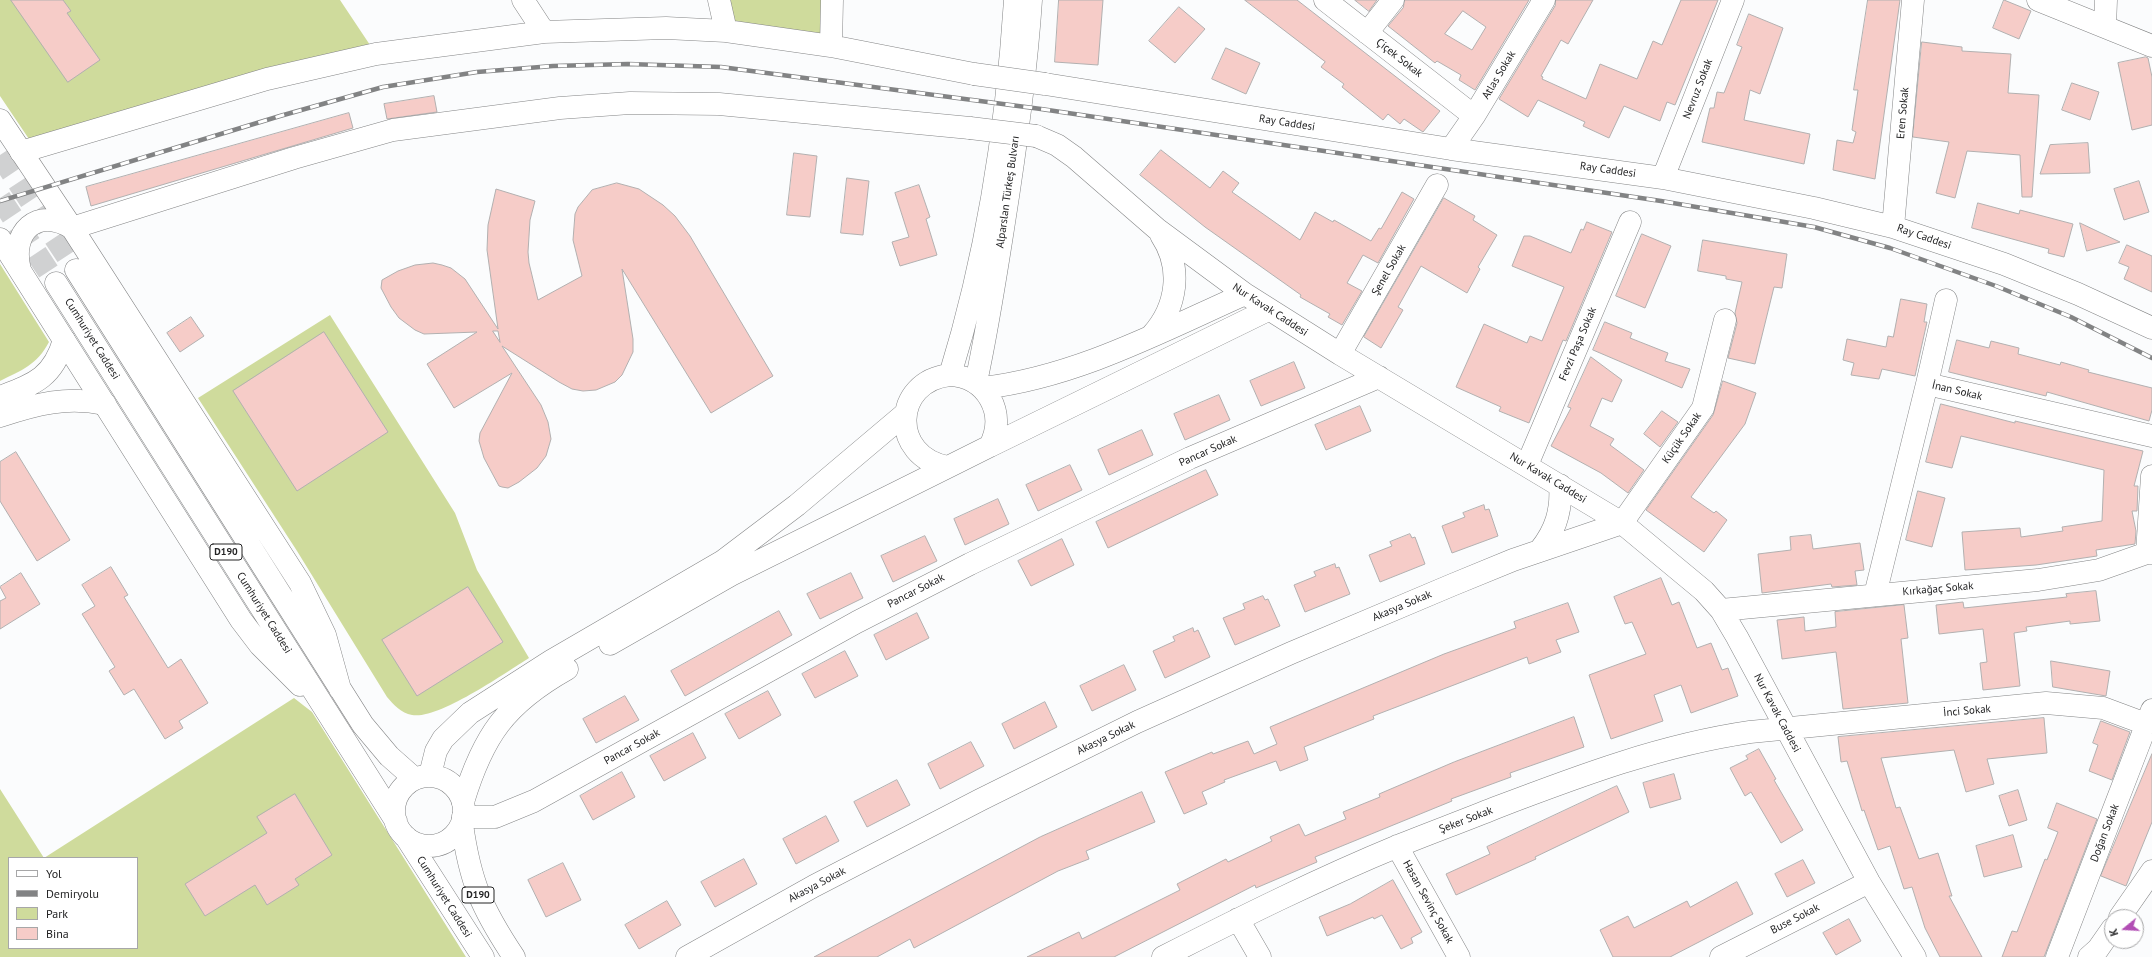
<!DOCTYPE html>
<html>
<head>
<meta charset="utf-8">
<style>
  body { margin:0 }
  #map { position:relative; width:2152px; height:957px; overflow:hidden; background:#fbfcfd; font-family:"PT Sans",sans-serif }
  canvas { display:block }
  .legend { position:absolute; left:8px; top:857px; width:130px; height:92px; box-sizing:border-box; background:#fff; border:1px solid #a7a7a8; margin:0; padding:5px 7px; list-style:none; font-size:12px; color:#242425 }
  .legend li { display:flex; align-items:center; gap:8px; height:20px }
  .legend b { width:20px; border:1px solid #a7a7a8 }
  .north { position:absolute; left:2104px; top:909px; width:40px; height:40px; box-sizing:border-box; background:#fff; border:1px solid #a7a7a8; border-radius:50%; rotate:252deg; font-size:11px; font-weight:700; line-height:16px; text-align:center; color:#242425 }
  .north::after { content:''; display:block; margin:auto; width:14px; height:18px; background:#b24eb4; clip-path:polygon(50% 0,100% 100%,50% 72%,0 100%) }
</style>
</head>
<body>
<div id="map">
<canvas width="2152" height="957"></canvas>
<ul class="legend">
<li><b style="height:5px;background:#fff"></b>Yol</li>
<li><b style="height:5px;background:#828384"></b>Demiryolu</li>
<li><b style="height:11px;background:#cfdb9c"></b>Park</li>
<li><b style="height:11px;background:#f6ccc8"></b>Bina</li>
</ul>
<div class="north">K</div>
</div>
<script>
const ctx = document.querySelector('canvas').getContext('2d');
ctx.lineJoin = 'round';
function paint(path, color) { ctx.fillStyle = color; ctx.fill(path, 'evenodd'); }
function strokePath(path, color, width, dash) { ctx.strokeStyle = color; ctx.lineWidth = width; ctx.lineCap = dash ? 'butt' : 'round'; ctx.setLineDash(dash || []); ctx.stroke(path); }
function drawText(font, color, halo, rows, align = 'center') {
  ctx.font = font + ' "PT Sans",sans-serif'; ctx.lineWidth = 3.5; ctx.setLineDash([]); ctx.textBaseline = 'middle'; ctx.strokeStyle = halo; ctx.fillStyle = color; for (const [text, x, y, turn = 0] of rows) {
    ctx.save(); ctx.translate(x, y); ctx.rotate((+turn || 0) * Math.PI / 180); ctx.textAlign = isNaN(turn) ? turn : align; if (halo) ctx.strokeText(text, 0, 0); ctx.fillText(text, 0, 0); ctx.restore();
  }
}
const green = new Path2D(`
  M0,0H340L376,54L35,148L0,96Z
  M719,0H832L831,46L726,31Z
  M0,264L49,342C37,365 22,370 0,381Z
  M330,315L455,513L477,570L529,658C505,673 438,720 412,715C401,713 394,705 387,697L297,551L198,398Z
  M294,698L312,712L466,957H0V789L44,858H9V948H137V858H44Z`);
const building = new Path2D(`
  M11,0H63L71,11L67,13L100,60L68,82Z
  M1059,0H1103L1098,65L1055,62Z
  M1245,0H1297L1440,111L1423,132L1404,119L1400,124L1388,114L1383,120L1342,87L1344,84L1321,67L1325,62Z
  M1355,0H1377L1369,11Z
  M1405,0H1529L1475,90L1459,80L1461,75L1437,61L1435,63L1388,26L1403,8ZM1463,11L1486,27L1472,50L1445,34Z
  M1556,0H1593L1568,44L1561,40L1541,76L1543,77L1542,79L1586,99L1600,64L1637,79L1653,41L1662,45L1681,0H1718L1675,105L1667,102L1660,121L1624,106L1609,138L1583,126L1585,122L1538,100L1528,117L1499,99L1555,6Z
  M1868,0H1900L1875,179L1833,170L1837,140L1853,143L1856,132L1852,130L1858,90H1854Z
  M2004,0L2031,11L2019,39L1993,28Z
  M1179,7L1205,29L1175,63L1149,41Z
  M1749,14L1783,28L1760,94L1750,90L1744,120L1810,134L1804,164L1702,142L1710,108H1714L1717,92L1724,93L1742,47L1737,45Z
  M1922,42L1962,47V51L2011,54L2008,93L2039,95L2032,197H2022L2020,155L1967,151L1955,198L1936,193L1949,142L1913,137Z
  M1226,48L1260,63L1246,94L1212,79Z
  M2146,57L2148,58L2152,77V125L2132,130L2118,63Z
  M2072,83L2099,92L2090,120L2062,110Z
  M434,96L437,112L387,119L384,104Z
  M349,113L353,128L91,206L86,187Z
  M2088,143L2090,173L2040,174L2050,145Z
  M1161,150L1210,188L1223,171L1239,183L1232,192L1300,240L1315,212L1333,222L1334,220L1371,241L1379,228L1381,229L1402,192L1414,199L1378,263L1363,255L1347,283L1362,291L1342,325L1328,317L1330,314L1300,297L1301,295L1205,227L1140,175Z
  M794,153L817,156L810,217L787,215Z
  M847,178L869,181L863,235L841,233Z
  M2139,181L2149,212L2124,220L2114,189Z
  M617,183L639,189L663,205L675,216L690,236L773,376L711,413L622,269L633,339V352L622,375L615,382L596,390L583,391L572,389L559,382L502,346L541,405L548,422L551,439L546,456L537,468L519,482L508,488L502,487L499,486L484,458L479,441L480,433L512,373L454,408L427,364L477,332L424,334L415,330L399,318L391,307L381,288L382,280L398,271L415,265L433,263L442,265L451,268L465,279L498,329L487,250L488,225L496,189L535,201L530,220L528,252L529,263L538,300L582,276L573,240L575,214L578,207L592,190ZM493,331H498L500,342Z
  M919,185L930,217L926,219L937,255L900,266L892,242L909,237L895,193Z
  M1444,198L1475,216L1473,220L1497,235L1478,267L1480,269L1467,293L1421,266L1398,307L1403,310L1381,348L1364,337Z
  M1978,203L2019,214L2020,210L2073,224L2064,257L2048,253L2049,249L1972,228Z
  M1587,222L1612,232L1566,341L1563,340L1529,423L1499,411L1501,407L1456,387L1484,324L1527,343L1530,336L1542,341L1564,287L1512,266L1524,236H1530L1571,253L1581,229L1583,230Z
  M2080,223L2120,242L2087,251Z
  M1642,234L1671,246L1645,308L1616,296Z
  M1703,240L1787,254L1782,288L1774,287L1755,364L1728,358L1737,323L1735,313L1742,282L1726,279V276L1698,271Z
  M2127,245L2152,256V292L2124,279L2129,267L2119,263Z
  M1901,299L1927,304L1924,322H1927L1915,376L1882,369L1879,379L1851,375L1854,363L1843,360L1847,339L1886,347L1888,336L1893,337Z
  M191,317L204,336L180,352L167,333Z
  M1605,322L1632,333L1630,338L1668,353L1665,361L1690,369L1682,388L1593,350Z
  M324,332L388,432L297,491L233,391Z
  M1957,340L1989,348L1991,341L2019,348L2018,354L2060,365L2061,362L2089,370L2088,372L2152,388V410L2149,421L2047,392L2046,396L1949,372Z
  M1591,357L1622,380L1612,402L1602,398L1590,426L1614,439L1610,445L1644,470L1628,493L1601,473L1551,446L1571,408L1568,407Z
  M1294,362L1305,388L1261,406L1250,381Z
  M1723,381L1756,393L1745,424L1691,497L1714,513L1716,511L1727,520L1704,552L1646,510L1713,415Z
  M1219,395L1230,420L1185,440L1174,414Z
  M1941,404L2015,423V421L2143,451L2134,486H2138L2137,511H2132L2136,531L2135,544L2096,550L2097,556L2036,565L1965,570L1962,532L2020,528L2021,537L2063,531L2062,527L2102,521L2104,470L1961,436L1952,468L1926,462Z
  M1360,406L1371,431L1326,450L1315,425Z
  M1662,411L1678,422L1660,447L1644,434Z
  M1142,430L1153,455L1109,475L1098,450Z
  M16,452L70,540L37,561L0,501V462Z
  M1070,465L1082,490L1038,511L1026,485Z
  M1206,470L1218,495L1108,548L1096,522Z
  M1918,491L1945,498L1932,547L1906,540Z
  M998,499L1009,524L965,545L954,519Z
  M1484,505L1485,510L1489,509L1498,536L1452,553L1442,526L1465,517L1463,513Z
  M1410,534L1412,538L1415,537L1425,564L1380,582L1369,555L1392,546L1390,542Z
  M1811,535L1813,549L1860,543L1864,570L1855,571L1857,585L1832,587L1831,584L1762,593L1758,554L1791,550L1790,537Z
  M925,536L937,561L893,582L881,556Z
  M1062,539L1074,565L1031,586L1018,561Z
  M1335,564L1336,568L1339,567L1350,594L1305,612L1294,585L1316,576L1314,572Z
  M111,567L128,595L124,597L168,668L181,659L208,703L179,721L183,728L165,739L134,689L124,695L109,671L115,667L82,614L95,606L82,585Z
  M21,573L40,604L0,629V601L6,598L0,587Z
  M851,573L863,598L820,619L807,594Z
  M1661,578L1672,605L1679,602L1697,648L1711,643L1722,670L1728,668L1738,696L1691,713L1681,685L1654,695L1663,721L1611,739L1589,675L1646,654L1632,622L1625,624L1614,597Z
  M468,587L503,642L417,696L382,640Z
  M2096,591L2100,621L2070,624V621L2026,627L2027,631L2014,633L2020,686L1983,690L1980,663L1987,662L1983,629L1939,634L1936,605L1963,602L1964,608L2067,597L2066,594Z
  M1263,596L1265,600L1268,599L1280,626L1235,645L1223,618L1245,609L1243,604Z
  M1568,603L1579,632L1556,640L1561,652L1529,664L1527,657L1373,716L1374,719L1304,747L1308,760L1280,771L1276,761L1224,780L1225,782L1202,792L1207,804L1184,814L1165,772L1212,752L1213,754L1248,741L1254,754L1277,744L1270,727L1444,654L1516,628L1514,622Z
  M1904,605L1908,638L1901,639L1908,703L1843,709L1836,652L1782,659L1777,620L1804,617L1805,631L1836,627L1835,612Z
  M779,611L792,635L685,696L671,671Z
  M917,613L929,638L886,660L874,635Z
  M1193,628L1194,632L1198,630L1210,657L1165,678L1153,651L1175,641L1173,637Z
  M845,651L858,676L815,698L802,674Z
  M2051,661L2110,671L2106,696L2053,687Z
  M1124,665L1136,690L1092,711L1080,686Z
  M768,691L781,715L739,739L725,714Z
  M625,696L639,720L596,743L583,719Z
  M1045,702L1057,727L1014,749L1002,724Z
  M1574,717L1584,747L1510,773L1511,777L1451,799L1452,801L1315,857L1317,862L1256,888L1255,885L1114,957H1027L1079,932L1082,939L1180,890L1177,884L1226,859L1228,862L1272,841L1270,837L1299,824L1305,836L1346,819L1343,812L1380,797L1379,794L1454,762Z
  M2044,718L2047,753L1987,759L1994,784L1966,792L1954,750L1881,758L1896,808L1900,807L1919,859L1938,853L1952,896H1949L1982,957H1940L1925,928L1912,887L1904,889L1890,846L1878,850L1864,810L1862,811L1847,761L1841,762L1838,737Z
  M2101,721L2130,732L2112,780L2089,771L2098,745L2093,743Z
  M693,733L706,758L664,781L650,756Z
  M971,742L984,766L940,789L928,764Z
  M1759,749L1776,779L1774,780L1803,830L1781,843L1751,792L1745,796L1730,768L1748,759L1746,756Z
  M2152,754V822L2126,886L2101,876Z
  M622,772L635,797L593,820L580,796Z
  M1674,774L1681,799L1650,808L1643,783Z
  M897,780L910,805L867,827L854,802Z
  M1617,786L1629,812L1535,857L1536,859L1456,895L1446,874L1490,854L1487,847Z
  M2018,790L2027,820L2009,826L1999,796Z
  M1142,792L1155,822L1086,851L1089,859L1058,871L914,948L910,939L877,957H814L1040,837Z
  M295,794L332,855L295,879L299,885L267,905L255,885L205,916L185,884L267,833L257,817Z
  M2057,803L2097,819L2044,957H2002L2012,931L2017,932L2045,859L2047,860L2058,832L2048,828Z
  M826,816L839,841L796,864L783,839Z
  M2013,835L2022,867L1984,877L1976,846Z
  M744,859L757,884L715,907L701,882Z
  M1803,860L1815,883L1787,897L1775,874Z
  M563,863L581,900L546,917L528,880Z
  M1393,880L1422,932L1411,938L1413,943L1401,949L1382,915L1374,919L1373,917L1327,936L1319,917L1350,904Z
  M1737,882L1753,914L1670,957H1613L1600,930L1628,916L1634,928L1687,901L1690,907Z
  M667,901L681,925L639,949L625,925Z
  M1849,919L1861,941L1836,955L1823,933Z`);
const highwayTunnel = new Path2D(`
  M0,155L76,270
  M0,198L56,283`);
const minor = new Path2D(`
  M523,0L544,32
  M719,0L726,31
  M1325,0L1474,116
  M2038,0L2152,46
  M2105,27L2106,0
  M1367,33L1393,0
  M831,46L832,0
  M1045,84L1451,149L1663,178L1814,208L1893,227L2004,264L2078,294L2152,328
  M1036,136L1057,145L1074,157L1157,229L1245,294L1340,354L1622,523L1704,591L1721,610L1737,637L1869,882L1915,957
  M1451,149L1474,116L1544,0
  M21,152L267,79L376,54L544,32L666,28L726,31L831,46L974,74
  M1663,178L1733,0
  M1893,227L1913,0
  M72,228L294,158L393,130L560,108L630,103L719,104L970,128
  M1152,335C1177,307 1183,268 1161,235
  M1340,354L1437,185
  M950,375C987,255 1007,125 1015,0
  M950,375C987,377 1007,413 990,446L948,467C890,457 892,381 950,375Z
  M976,382C987,332 995,280 1003,229C1015,153 1026,77 1031,0
  M1927,384L1946,300
  M983,388C1076,377 1160,332 1245,294
  M0,397C34,384 53,378 64,340
  M0,416C36,404 67,396 105,404
  M990,446L1268,310
  M1527,465L1630,222
  M1540,550C1556,530 1562,510 1560,485
  M2147,553L2152,476
  M1875,595L1927,384L2152,436
  M1721,610L2038,580L2099,570L2147,553H2152
  M610,644L731,575L948,467
  M430,775L436,751L443,739L470,713L551,661L723,561L797,505L906,413
  M463,802C483,736 505,704 567,669
  M463,817H495L534,801L857,622L970,564L1190,458L1379,377
  M1397,846L1459,957
  M2120,917L2152,871
  M1238,919L1260,957
  M687,957L814,886L980,800L1137,722L1291,653L1452,585L1513,560L1622,523L1703,408L1725,320
  M1163,957C1240,918 1318,879 1398,846C1430,833 1463,821 1495,808C1579,776 1661,745 1750,732L2046,703L2103,708L2146,724
  M1721,957L1869,882
  M2057,957L2152,710
  M2089,957L2098,949L2112,929`);
const highway = new Path2D(`
  M0,120L72,228L300,583L325,635L340,689
  M0,239L241,620L260,645L300,685
  M20,270C10,232 37,206 72,228
  M76,270L363,725L389,756L415,779
  M56,283L396,821
  M394 811a35 35 0 1 1 70 0a35 35 0 1 1-70 0Z
  M462,824C470,882 482,909 514,957
  M406,837L483,957`);
const rail = new Path2D(`
  M0,201L280,116L383,87L477,72L553,66L628,64L721,67L1041,109L1661,201L1814,227L1890,248L1996,286L2071,317L2152,358`);
const minorBridge = new Path2D(`
  M974,74L1045,84
  M970,128L1036,136`);
const shields = [
  [226,552,32],
  [478,895,32]
];
const shieldNames = [
  ["D190",226,552],
  ["D190",478,895]
];
const streetNames = [
  ["Çiçek Sokak",1399,58,38],
  ["Atlas Sokak",1499,75,-59],
  ["Nevruz Sokak",1698,89,-69],
  ["Eren Sokak",1903,113,-85],
  ["Ray Caddesi",1287,123,9],
  ["Ray Caddesi",1608,170,8],
  ["Alparslan Türkeş Bulvarı",1008,192,-82],
  ["Ray Caddesi",1924,237,19],
  ["Şenel Sokak",1389,270,-60],
  ["Nur Kavak Caddesi",1270,310,33],
  ["Cumhuriyet Caddesi",92,339,58],
  ["Fevzi Paşa Sokak",1578,344,-67],
  ["İnan Sokak",1957,391,13],
  ["Küçük Sokak",1682,438,-55],
  ["Pancar Sokak",1208,451,-24],
  ["Nur Kavak Caddesi",1548,478,31],
  ["Kırkağaç Sokak",1938,589,-5],
  ["Pancar Sokak",916,591,-27],
  ["Akasya Sokak",1402,606,-23],
  ["Cumhuriyet Caddesi",264,613,58],
  ["İnci Sokak",1967,711,-5],
  ["Nur Kavak Caddesi",1777,713,62],
  ["Akasya Sokak",1106,738,-26],
  ["Pancar Sokak",632,747,-29],
  ["Şeker Sokak",1466,820,-21],
  ["Doğan Sokak",2105,833,-69],
  ["Akasya Sokak",817,885,-28],
  ["Cumhuriyet Caddesi",444,897,58],
  ["Hasan Sevinç Sokak",1428,902,61],
  ["Buse Sokak",1795,919,-27]
];
paint(green, '#cfdb9c');
paint(building, '#f6ccc8');
strokePath(building, '#b2b0b0', 1);
strokePath(highwayTunnel, '#d0d1d2', 22, [22, 11]);
strokePath(minor, '#848586', 23);
strokePath(highway, '#848586', 23);
strokePath(minor, '#fff', 22);
strokePath(highway, '#fff', 22);
strokePath(rail, '#828384', 4.5);
strokePath(rail, '#fff', 3, [9]);
strokePath(minorBridge, '#848586', 23, []);
strokePath(minorBridge, '#fff', 22);
for (const [x, y, w] of shields) { const box = new Path2D(); box.roundRect(x - w / 2, y - 8, w, 16, 3); ctx.fillStyle = '#fff'; ctx.fill(box); strokePath(box, '#242425', 1); }
drawText('bold 10px', '#242425', null, shieldNames);
drawText('11px', '#242425', '#fff', streetNames);
</script>
</body>
</html>
